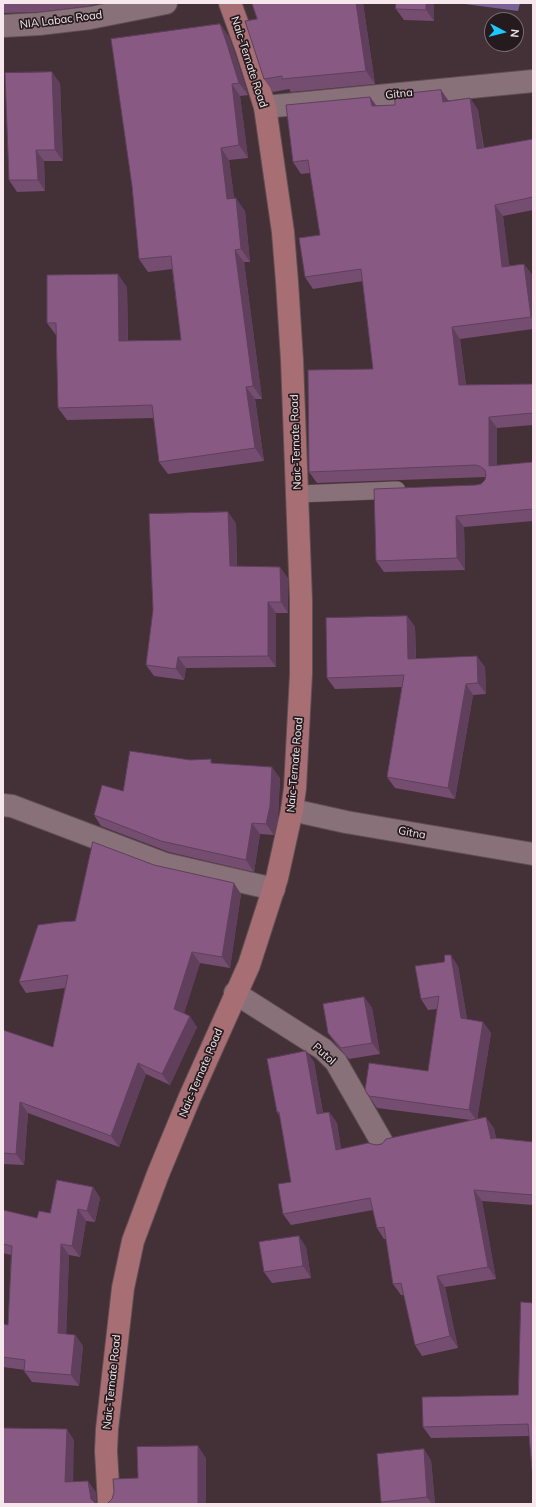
<!DOCTYPE html>
<html>
<head>
<meta charset="utf-8">
<style>
  body { margin:0 }
  #map { position:relative; width:536px; height:1507px; overflow:hidden; background:#443037; font-family:Mulish,sans-serif }
  canvas { display:block }
  .frame { position:absolute; inset:0; border:4px solid #f5e7eb; pointer-events:none }
  .north { position:absolute; left:484px; top:12px; width:40px; height:40px; box-sizing:border-box; background:#251b1e; border:1px solid #786d70; border-radius:50%; rotate:97deg; font-size:11px; font-weight:700; line-height:16px; text-align:center; color:#f5e7eb }
  .north::after { content:''; display:block; margin:auto; width:14px; height:18px; background:#1bc9fc; clip-path:polygon(50% 0,100% 100%,50% 72%,0 100%) }
</style>
</head>
<body>
<div id="map">
<canvas width="536" height="1507"></canvas>
<div class="frame"></div>
<div class="north">N</div>
</div>
<script>
const ctx = document.querySelector('canvas').getContext('2d');
ctx.lineJoin = 'round';
function paint(path, color) { ctx.fillStyle = color; ctx.fill(path, 'evenodd'); }
function strokePath(path, color, width, dash) { ctx.strokeStyle = color; ctx.lineWidth = width; ctx.lineCap = dash ? 'butt' : 'round'; ctx.setLineDash(dash || []); ctx.stroke(path); }
function drawText(font, color, halo, rows, align = 'center') {
  ctx.font = font + ' Mulish,sans-serif'; ctx.lineWidth = 3.5; ctx.setLineDash([]); ctx.textBaseline = 'middle'; ctx.strokeStyle = halo; ctx.fillStyle = color; for (const [text, x, y, turn = 0] of rows) {
    ctx.save(); ctx.translate(x, y); ctx.rotate((+turn || 0) * Math.PI / 180); ctx.textAlign = isNaN(turn) ? turn : align; if (halo) ctx.strokeText(text, 0, 0); ctx.fillText(text, 0, 0); ctx.restore();
  }
}
const water = new Path2D(`
  M466,3H520L518,11L465,4Z`);
const lane = new Path2D(`
  M298,494L397,490`);
const street = new Path2D(`
  M3,26L39,24L90,18L166,3
  M265,107L533,81
  M3,805L12,806L165,864L274,889
  M292,810L346,822L533,854
  M235,993L323,1049L336,1062L383,1144`);
const secondary = new Path2D(`
  M109,1504L106,1451L107,1429L123,1288L133,1241L158,1174L189,1099L249,965L277,878L292,810L295,788L301,674V600L292,360L287,282L283,232L265,107L247,50L230,3`);
const wall = new Path2D(`
  M3,3H101L88,6L38,12L3,13Z
  M363,3L375,84L291,92L289,89L273,92L264,79L257,19Z
  M396,3H434V21L404,20L396,9Z
  M220,24L229,37L235,54L248,95L240,96L248,158L229,160L234,198L245,211L250,262H244L262,399H255L264,461L168,474L159,462L154,418L67,420L58,408L56,335L47,323L127,287L128,341L181,340L172,269L148,272L139,259Z
  M60,83L63,161H44L45,191L17,192L9,180Z
  M441,90L449,101L470,98L478,110L484,148L533,139V210L503,216L509,266L524,264L532,275L533,286V329L460,339L466,385L533,384V425L497,428V466L533,462V521L464,527L465,570L384,572L376,561L476,485L481,484L485,480V477L317,483L309,472L373,369L363,281L313,289L305,277L320,235L310,173L301,174L293,162L370,97L377,106L395,105Z
  M236,523L237,566L288,578V613H276V667L186,668L184,680L154,676L146,665Z
  M407,616L415,627L416,659L485,667L486,694L473,695L455,799L395,788L387,777L402,687L335,689L327,678Z
  M190,760L214,764L280,778L278,817L274,835L260,834L254,872L169,852L101,826L94,815L123,791Z
  M154,865L241,894L230,968L200,963L184,1013L197,1027L170,1085L146,1074L119,1147L28,1113L24,1165L3,1164V1030L53,1047L65,988L26,993L19,982L75,921Z
  M458,966L467,1019L483,1022L491,1033L477,1119L494,1128L496,1138L533,1142V1205L482,1201L496,1279L445,1287L458,1348L422,1356L415,1345L404,1295H401L393,1284L386,1239H384L377,1228L373,1210L291,1225L283,1214L291,1182L280,1117L277,1112L306,1051L314,1062L323,1113L329,1112L337,1123L341,1149L376,1145L471,1120L377,1108L369,1096L428,1071L437,1009L428,1010L421,999Z
  M364,997L372,1008L380,1054L349,1059L336,1044L328,1033Z
  M93,1187L100,1198L95,1222L86,1221L80,1257L69,1255L66,1334L75,1335L83,1346L79,1386L32,1382L24,1371L25,1370L3,1367V1324L8,1325L11,1255L3,1253V1210L37,1218L50,1213Z
  M306,1247L311,1278L272,1283L264,1272Z
  M533,1303V1480L529,1436L431,1438L423,1427L518,1395Z
  M431,1460L435,1504H382L381,1502Z`);
const shadedWall = new Path2D(`
  M356,3H363L375,84L366,71Z
  M426,3H434V21L426,10Z
  M220,24L229,37L235,54L248,95L239,83Z
  M52,72L60,83L63,161L55,150Z
  M232,84L240,96L248,158L239,145Z
  M441,90L449,102H443Z
  M370,97L378,109L372,106Z
  M470,98L478,110L485,161L477,149Z
  M221,148L229,160L236,211L227,199Z
  M36,150L44,161L45,191L38,180Z
  M236,198L245,211L250,262L241,249Z
  M495,205L503,216L511,278L502,267Z
  M235,250L244,262L262,399L253,386Z
  M524,264L532,275L533,286V321L531,317Z
  M118,274L127,287L128,354L119,341Z
  M452,327L460,339L467,396L459,385Z
  M246,387L255,399L264,461L255,448Z
  M489,417L497,428V478L489,466Z
  M228,512L236,523L237,577L230,566Z
  M456,516L464,527L465,570L457,558Z
  M280,567L288,578V613L281,602Z
  M268,602L276,613V667L268,656Z
  M407,616L415,627L416,670L408,659Z
  M477,656L485,667L486,694L478,683Z
  M178,657L186,668L184,680L176,669Z
  M466,684L473,695L455,799L448,788Z
  M272,767L280,778L278,817L274,835L266,824Z
  M252,823L260,834L254,872L246,860Z
  M234,883L241,894L230,968L222,957Z
  M192,952L200,963L182,1020L174,1009Z
  M451,955L458,966L469,1030L461,1018Z
  M364,997L372,1008L380,1054L372,1043Z
  M190,1016L197,1027L170,1085L162,1074Z
  M483,1022L491,1033L477,1121L469,1110Z
  M306,1051L314,1062L325,1125L317,1114Z
  M138,1063L146,1074L119,1147L111,1136Z
  M20,1102L28,1113L24,1165L16,1154Z
  M329,1112L337,1123L343,1161L336,1150Z
  M486,1117L494,1128L498,1150L491,1139Z
  M93,1187L100,1198L95,1222L87,1211Z
  M474,1190L482,1201L496,1279L488,1267Z
  M78,1209L86,1221L80,1257L72,1246Z
  M299,1236L306,1247L311,1278L303,1266Z
  M61,1244L69,1255L66,1344L58,1333Z
  M437,1276L445,1287L458,1348L450,1336Z
  M75,1335L83,1346L79,1386L71,1375Z
  M67,1429L74,1440L73,1493L65,1482Z
  M198,1446L206,1458V1504H198Z
  M424,1449L431,1460L435,1504H432L427,1497Z
  M88,1481L96,1492L97,1504H94L91,1499Z`);
const building = new Path2D(`
  M252,3H356L366,71L282,79V76L264,79L245,21L257,19Z
  M396,3H426V10L396,9Z
  M220,24L226,41L239,83L232,84L239,145L221,148L227,199L236,198L241,249L235,250L253,386L246,387L255,448L159,462L152,405L58,408L56,323H47V275L118,274L119,341L181,340L171,256L139,259L132,186L111,39Z
  M52,72L55,150H36L38,180H9L5,73Z
  M441,90L443,102L470,98L477,149L533,139V197L495,205L502,267L524,264L531,317L452,327L459,385L533,384V413L489,417V466L533,462V509L456,516L457,558L376,561L374,489L476,485L481,484L485,480L486,475L485,470L481,467L476,465L309,472L308,370L373,369L361,269L305,277L299,238L320,235L308,160L293,162L286,105L370,97L372,106L395,105V95Z
  M228,512L230,566L280,567L281,602H268V656L178,657L176,669L146,665L153,610L149,514Z
  M407,616L408,659L477,656L478,683L466,684L448,788L387,777L404,675L327,678L326,618Z
  M130,751L190,760L211,759V763L272,767L270,806L266,824L252,823L246,860L161,841L94,815L102,785L123,791Z
  M93,842L154,865L234,883L222,957L192,952L174,1009L190,1016L162,1074L138,1063L111,1136L20,1102L16,1154L3,1153V1030L53,1047L68,975L19,982L38,925L60,922L75,921Z
  M445,955H451L461,1018L483,1022L469,1110L369,1096L365,1090L369,1063L428,1071L439,996L421,999L415,966L444,962Z
  M364,997L372,1043L341,1048L328,1033L323,1004Z
  M306,1051L317,1114L329,1112L336,1150L368,1143L376,1145L382,1144L386,1139L486,1117L491,1139L495,1138L533,1142V1195L474,1190L488,1267L437,1276L450,1336L415,1345L401,1283L393,1284L384,1227L377,1228L370,1198L283,1214L278,1184L291,1182L279,1112H277L267,1059Z
  M57,1180L93,1187L87,1211L78,1209L72,1246L61,1244L58,1333L75,1335L71,1375L24,1371L25,1360L3,1357V1324L8,1325L12,1246L3,1244V1210L37,1218L39,1211L50,1213Z
  M299,1236L303,1266L264,1272L259,1242Z
  M521,1302L533,1303V1480L528,1424L423,1427L422,1397L518,1395Z
  M3,1428L67,1429L65,1482L88,1481L91,1499L96,1504H3Z
  M198,1446V1504H106L108,1503L112,1499L114,1492L113,1479L138,1478L137,1447Z
  M424,1449L427,1497L381,1502L377,1454Z`);
const streetNames = [
  ["NIA Labac Road",61,20,-7],
  ["Naic-Ternate Road",249,62,72],
  ["Gitna",399,94,-6],
  ["Naic-Ternate Road",296,442,-92],
  ["Naic-Ternate Road",295,765,-85],
  ["Gitna",412,833,10],
  ["Putol",324,1054,42],
  ["Naic-Ternate Road",201,1073,-67],
  ["Naic-Ternate Road",112,1382,-84]
];
paint(water, '#776093');
strokePath(lane, '#5f4e53', 18);
strokePath(street, '#5f4e53', 24);
strokePath(secondary, '#5f4e53', 24);
strokePath(lane, '#897179', 17);
strokePath(street, '#897179', 22);
strokePath(secondary, '#a76f74', 22);
paint(wall, '#754d71');
paint(shadedWall, '#5f3f5c');
paint(building, '#885a83');
strokePath(building, '#5f3f5c', 1);
drawText('11px', '#f5e7eb', '#251b1e', streetNames);
</script>
</body>
</html>
